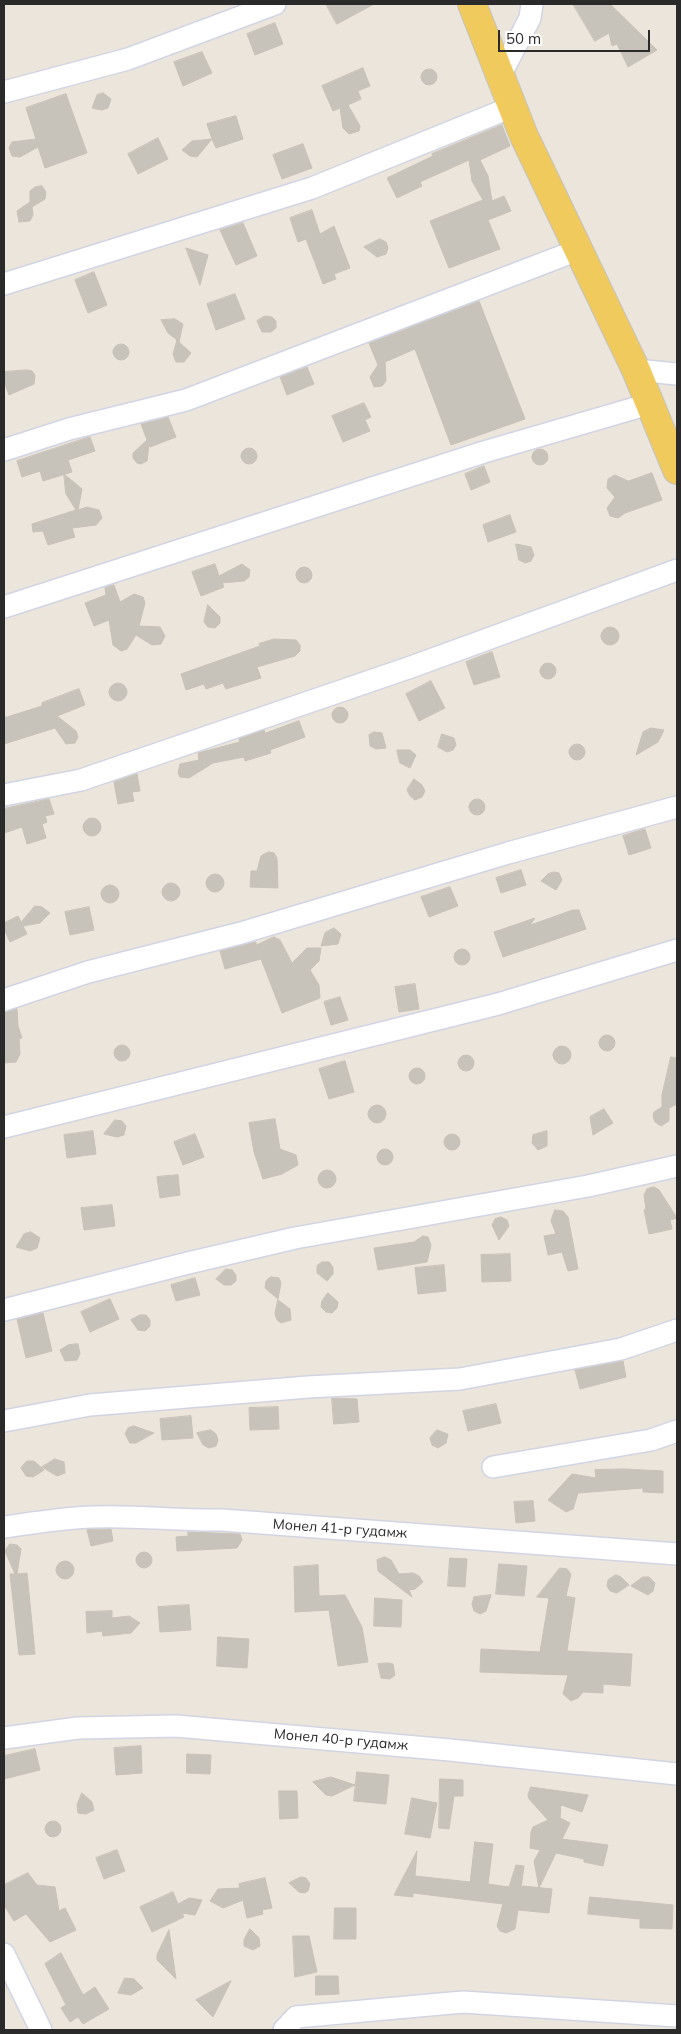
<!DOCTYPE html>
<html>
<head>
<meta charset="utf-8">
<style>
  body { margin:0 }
  #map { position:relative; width:681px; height:2034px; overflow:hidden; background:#ece5dc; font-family:Mulish,sans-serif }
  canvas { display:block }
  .frame { position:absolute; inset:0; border:5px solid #2a2a2a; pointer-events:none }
  .scale { position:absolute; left:498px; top:30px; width:152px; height:22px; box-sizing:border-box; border:2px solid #2a2a2a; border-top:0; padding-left:6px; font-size:15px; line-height:18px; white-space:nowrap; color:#2a2a2a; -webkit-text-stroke:4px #fff; paint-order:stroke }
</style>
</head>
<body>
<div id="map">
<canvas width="681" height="2034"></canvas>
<div class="frame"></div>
<div class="scale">50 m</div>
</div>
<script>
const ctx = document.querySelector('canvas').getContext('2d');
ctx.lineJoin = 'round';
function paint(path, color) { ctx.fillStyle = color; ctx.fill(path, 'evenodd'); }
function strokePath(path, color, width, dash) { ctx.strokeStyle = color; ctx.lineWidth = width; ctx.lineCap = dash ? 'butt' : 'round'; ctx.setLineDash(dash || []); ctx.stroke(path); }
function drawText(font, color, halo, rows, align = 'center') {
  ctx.font = font + ' Mulish,sans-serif'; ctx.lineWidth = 4; ctx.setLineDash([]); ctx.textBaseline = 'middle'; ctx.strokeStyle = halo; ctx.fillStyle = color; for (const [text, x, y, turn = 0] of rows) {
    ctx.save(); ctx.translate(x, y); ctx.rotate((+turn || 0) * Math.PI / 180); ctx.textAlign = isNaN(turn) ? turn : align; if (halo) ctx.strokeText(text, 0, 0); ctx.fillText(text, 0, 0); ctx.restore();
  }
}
const building = new Path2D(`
  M326,4H374L337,24Z
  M573,4H610L657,50L628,67L617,44L612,46L609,33L595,41Z
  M275,23L283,44L255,55L247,34Z
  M202,52L212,73L183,86L174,62Z
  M363,68L370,86L358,91L361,99L348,105L360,126L359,131L349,134L343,128L340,108L333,111L322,86Z
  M421 77a8 8 0 1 1 16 0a8 8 0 1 1-16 0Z
  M103,93L111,99L108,108L102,110L92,108L97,95Z
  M66,94L87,153L45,168L38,147L20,157L12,156L9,148L12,142L36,139L26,108Z
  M236,116L243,139L216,148L212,139L197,157L190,156L182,150L192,141L212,139L207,124Z
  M502,125L510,146L480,160L488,176L492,201L504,196L511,211L488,220L500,249L449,268L430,221L483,200L472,181L469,160L420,182L422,186L397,198L387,178L433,156L432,154Z
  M158,138L168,159L138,174L128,154Z
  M303,144L312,168L282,179L273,155Z
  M42,186L46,192L45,199L32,207L33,215L30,221L19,222L17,211L30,202V191L35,187Z
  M312,210L320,234L334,226L350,268L334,274L336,279L323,284L306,239L298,242L290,218Z
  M243,223L257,256L236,265L220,230Z
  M380,239L386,242L388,248L386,254L377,257L364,247Z
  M186,248L208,255L200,285Z
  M94,272L107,305L88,313L75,280Z
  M235,294L245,319L216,330L207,304Z
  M479,301L525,419L451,445L415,349L385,362L386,381L382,386L374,387L370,377L378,365L369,343Z
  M265,316L272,317L276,321V328L271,332H262L257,321Z
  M175,319L183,324L179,342L191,353L184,362H176L173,354L177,340L168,333L161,320Z
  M113 352a8 8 0 1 1 16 0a8 8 0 1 1-16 0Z
  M307,367L314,384L287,395L280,377Z
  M27,370L32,371L35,375L34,384L9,395L4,381V372Z
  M364,403L371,417L365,420L370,431L343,442L332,416Z
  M168,417L176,437L150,447L149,444L147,461L141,464L137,463L133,458V453L147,440L141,424Z
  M90,437L95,451L68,460L72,472L43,481L40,471L22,477L17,461Z
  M241 456a8 8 0 1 1 16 0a8 8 0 1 1-16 0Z
  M532 457a8 8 0 1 1 16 0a8 8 0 1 1-16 0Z
  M484,466L490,482L471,490L465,474Z
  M652,473L662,500L625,513L618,518L610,516L607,508L615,497L607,488L608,479L615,475L628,481Z
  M64,474L82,489L78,510L87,507L99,510L102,518L96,525L72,528L75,537L48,545L43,531L33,532L32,524L76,510L66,494Z
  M510,515L516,532L488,542L483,525Z
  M516,544L531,547L534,555L531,561L525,563L519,560Z
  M215,564L219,576L242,564L250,570L249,577L244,581L222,583L224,587L201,596L192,572Z
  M296 575a8 8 0 1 1 16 0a8 8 0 1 1-16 0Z
  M114,585L120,602L134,594L143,597L145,603L139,626L160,627L165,636L161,644L152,645L136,635L127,649L121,651L113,645L109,620L94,626L85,603L106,595L105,588Z
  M208,605L220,617V623L215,628L208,627L204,622Z
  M601 636a9 9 0 1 1 18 0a9 9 0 1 1-18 0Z
  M274,639L296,640L300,645V651L295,656L257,667L261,678L226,689L223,683L206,689L204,684L186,690L181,674L260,646L259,644Z
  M492,652L500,677L474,685L466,662Z
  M540 671a8 8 0 1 1 16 0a8 8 0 1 1-16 0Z
  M431,681L445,708L419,721L406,694Z
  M109 692a9 9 0 1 1 18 0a9 9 0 1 1-18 0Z
  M79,689L85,705L57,716L76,731L78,737L75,743L66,744L55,728L4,744V718L42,706V703Z
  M332 715a8 8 0 1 1 16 0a8 8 0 1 1-16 0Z
  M299,721L305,737L270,750L271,753L245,761L244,757L213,763L189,778L180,777L178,773L180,764L199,760L198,753L240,742L239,739L264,730L265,733Z
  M651,728L664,730L658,742L636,755L643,732Z
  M374,732L382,733L386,748L376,749L370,746L369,735Z
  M442,734L454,738L456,745L453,750L447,752L438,747Z
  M569 752a8 8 0 1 1 16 0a8 8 0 1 1-16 0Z
  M397,750H410L416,755L410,768L400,763Z
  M137,774L140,791L132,792L134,801L118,804L114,782Z
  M414,779L422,785L425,791L422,797L415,800L410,796L407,790Z
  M469 807a8 8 0 1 1 16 0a8 8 0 1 1-16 0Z
  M49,799L54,814L45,816L47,822L42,824L46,838L27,844L22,827L4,833V809Z
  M83 827a9 9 0 1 1 18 0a9 9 0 1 1-18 0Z
  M645,829L651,848L629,855L623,836Z
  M269,852L274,853L277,858L278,888L250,887L251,871H257L261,856Z
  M521,870L526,885L501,893L496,878Z
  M554,872L559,873L562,880L556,890L541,881L548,874Z
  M206 883a9 9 0 1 1 18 0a9 9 0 1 1-18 0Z
  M162 892a9 9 0 1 1 18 0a9 9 0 1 1-18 0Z
  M101 894a9 9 0 1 1 18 0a9 9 0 1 1-18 0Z
  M450,887L458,906L429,917L421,897Z
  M35,906L42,907L50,913L40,923L23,926L27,934L10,942L4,929V923L18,916L21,922Z
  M89,907L94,930L70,935L65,912Z
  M573,910H579L586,929L503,957L494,932L535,918L530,925Z
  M334,928L341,934L338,944L321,946L325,933Z
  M274,937L280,940L292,963L307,948H321L319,961L310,970L319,985L320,998L282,1013L261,959L225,969L220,951L256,942V945Z
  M454 957a8 8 0 1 1 16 0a8 8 0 1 1-16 0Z
  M415,984L419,1009L399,1012L395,987Z
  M340,997L348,1020L331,1025L324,1002Z
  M17,1009L18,1026L22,1038L19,1039L20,1054L16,1062L4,1063V1012Z
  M599 1043a8 8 0 1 1 16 0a8 8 0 1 1-16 0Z
  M114 1053a8 8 0 1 1 16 0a8 8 0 1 1-16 0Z
  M553 1055a9 9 0 1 1 18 0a9 9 0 1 1-18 0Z
  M458 1063a8 8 0 1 1 16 0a8 8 0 1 1-16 0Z
  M671,1057L677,1058V1104L669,1108V1121L661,1126L655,1122L653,1116L654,1112L662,1107V1095Z
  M345,1061L354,1092L329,1099L319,1069Z
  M409 1076a8 8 0 1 1 16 0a8 8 0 1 1-16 0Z
  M368 1114a9 9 0 1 1 18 0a9 9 0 1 1-18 0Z
  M604,1109L613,1123L593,1135L590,1117Z
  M275,1119L280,1149L296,1155L298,1165L282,1174L263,1179L254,1152L249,1123Z
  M115,1120L122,1121L126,1126L124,1135L117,1137L104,1134Z
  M93,1131L96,1154L67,1158L64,1135Z
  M547,1131V1146L538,1150L532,1143L533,1135Z
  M444 1142a8 8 0 1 1 16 0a8 8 0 1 1-16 0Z
  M195,1134L204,1157L183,1165L174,1142Z
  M377 1157a8 8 0 1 1 16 0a8 8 0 1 1-16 0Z
  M318 1179a9 9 0 1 1 18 0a9 9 0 1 1-18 0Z
  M178,1175L180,1195L160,1198L157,1177Z
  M654,1187L659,1190L677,1218L670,1220L672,1229L649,1234L644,1210L646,1209L644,1195L647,1189Z
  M112,1205L115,1226L84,1230L81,1208Z
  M555,1210L563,1211L568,1217L578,1269L568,1271L562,1252L548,1255L544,1236L556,1234L551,1221Z
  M501,1217L507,1220L509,1226L499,1240L492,1225L495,1219Z
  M31,1232L40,1238L37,1248L30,1251L16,1247L24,1234Z
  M423,1236L428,1237L431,1245L427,1262L378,1270L374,1248L414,1242Z
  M510,1254L511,1281L482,1282L481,1255Z
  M322,1262H329L333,1267V1274L327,1281L317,1273V1266Z
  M444,1265L446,1291L418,1294L415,1268Z
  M226,1269L232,1270L236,1275V1281L231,1285H224L216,1279Z
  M271,1277L279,1278L281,1283L278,1299L265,1288L266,1281Z
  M195,1278L200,1295L176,1301L171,1285Z
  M328,1293L338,1302L337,1308L332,1313L326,1312L321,1307L322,1301Z
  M110,1299L119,1319L90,1332L81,1312Z
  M278,1300L290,1309L291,1320L281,1323L277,1320L275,1314Z
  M43,1313L52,1351L26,1358L17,1319Z
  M140,1315H146L150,1320V1326L145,1331L138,1330L131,1320Z
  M78,1344L80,1354L77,1360L65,1361L60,1350L68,1345Z
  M623,1361L626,1377L580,1389L575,1370Z
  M332,1398L357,1399L359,1422L334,1424Z
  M496,1404L501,1423L468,1431L463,1411Z
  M278,1407L279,1429L250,1430L249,1408Z
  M191,1416L193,1438L162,1440L160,1419Z
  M134,1426L154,1433L136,1443H130L125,1434L128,1428Z
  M211,1430L216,1434L218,1440L216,1446L209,1448L203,1445L197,1433Z
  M437,1430L448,1434L446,1443L438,1448L432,1445L430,1438Z
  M55,1459L64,1462L65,1473L57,1476L42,1467Z
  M27,1461H34L44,1470L33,1477L26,1476L21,1468Z
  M623,1469L663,1471V1493L643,1492V1488L578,1493L573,1509L566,1512L548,1500L572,1474L596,1478L595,1470Z
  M533,1501L535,1521L516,1523L514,1502Z
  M111,1529L113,1541L91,1546L87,1530Z
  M188,1532L240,1534L242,1540L237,1548L177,1551L176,1537L188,1536Z
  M10,1544L17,1545L21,1549L17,1574L27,1573L35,1654L19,1655L10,1574H15L5,1551Z
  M136 1560a8 8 0 1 1 16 0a8 8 0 1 1-16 0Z
  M385,1557L391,1560L399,1574L413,1573L419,1576L423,1582L415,1589L409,1590L412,1597L378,1571L377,1560Z
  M450,1558L467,1559L465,1587L448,1586Z
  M56 1570a9 9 0 1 1 18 0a9 9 0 1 1-18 0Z
  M499,1564L527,1566L524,1596L496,1594Z
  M318,1565L319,1596L345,1595L362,1627L368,1662L338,1666L329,1610L295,1612L294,1567Z
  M560,1568L567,1569L571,1574L566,1596L575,1598L567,1651L632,1654L630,1686L603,1684V1693L583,1692L578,1698L571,1701L563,1694L568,1675L480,1672L481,1649L540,1652L549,1598L537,1597Z
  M616,1575L621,1577L629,1585L617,1593L610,1591L607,1586L608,1580Z
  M643,1577H649L655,1583L653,1591L648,1595L631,1586Z
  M491,1595L486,1611L480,1614L474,1611L472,1604L474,1597Z
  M375,1598L402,1600L401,1627L374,1626Z
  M189,1605L191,1630L160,1632L158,1607Z
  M112,1611V1618L129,1616L140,1623L131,1633L103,1636L102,1631L87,1633L86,1612Z
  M218,1637L249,1639L247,1668L217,1666Z
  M388,1663L393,1664L395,1675L390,1679L381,1678L378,1664Z
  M141,1746L142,1773L116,1775L114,1748Z
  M35,1749L40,1770L4,1779V1756Z
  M187,1754L211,1755L210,1774L187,1773Z
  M357,1772L389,1775L386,1804L354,1801Z
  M331,1777L355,1785L332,1796L326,1795L313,1782Z
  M440,1779L463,1780V1796H454L449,1829L439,1828Z
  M531,1787L588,1795L582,1812L561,1805L560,1818L570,1823L562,1839L608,1845L603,1866L584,1862V1859L556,1853L539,1888L534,1861L540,1850L530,1848L531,1832L533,1827L548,1820L529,1799L528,1795Z
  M279,1791H297L298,1818L280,1819Z
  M82,1793L92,1802L94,1810L86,1814L78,1813L77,1805Z
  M412,1798L437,1803L430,1838L405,1834Z
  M45 1829a8 8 0 1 1 16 0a8 8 0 1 1-16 0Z
  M475,1842L493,1844L488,1884L509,1887L516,1865L524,1866L521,1888L523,1886L552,1889L549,1913L518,1910L515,1929L506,1933L500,1931L497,1926L503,1904L413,1893V1897L394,1895L417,1851L415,1876L470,1882Z
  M117,1850L125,1871L104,1879L96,1858Z
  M28,1873L37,1885L55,1887L59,1911L65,1908L76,1930L50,1942L26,1914L14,1921L4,1905V1885Z
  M301,1877L306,1878L310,1884L308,1891L304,1893L299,1892L289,1883Z
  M265,1878L272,1908L262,1910L263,1914L247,1918L243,1900L223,1908L210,1901L218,1889L240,1888L239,1884Z
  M173,1892L178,1904L189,1898L202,1900L195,1915L182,1913L184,1917L152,1932L140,1907Z
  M590,1897L673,1905L672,1929L640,1928V1919L588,1914Z
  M335,1908H356V1939H334Z
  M250,1929L259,1938L260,1946L253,1950L244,1946V1940Z
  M169,1930L176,1979L157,1960V1955Z
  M293,1936H309L317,1972L295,1977Z
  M61,1953L83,1995L95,1987L109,2009L83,2024L78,2017L70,2022L61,2008L66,2005L45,1964Z
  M316,1976H338L339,1994L316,1995Z
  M125,1978L134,1979L143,1988L131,1995L118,1993Z
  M231,1981L213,2017L196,2000Z`);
const minor = new Path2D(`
  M500,76L530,18L532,4
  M4,92L128,59L275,4
  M4,284L312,188L512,107
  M636,370L677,374
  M4,450L69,429L186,400L578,250
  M4,607L484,452L649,404
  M4,795L81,780L411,667L677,570
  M4,1000L88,972L241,933L508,853L677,807
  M4,1127L498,1004L677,950
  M4,1310L188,1263L295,1238L588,1186L677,1166
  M4,1421L90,1405L308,1387L460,1379L621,1349L677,1330
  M493,1467L651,1440L677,1431
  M4,1527C33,1523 62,1518 92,1517C136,1515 179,1521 222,1520L677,1554
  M4,1738L78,1728L176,1726L450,1750L677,1774
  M4,1954L41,2030
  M284,2030L296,2017L463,2002L677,2016`);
const major = new Path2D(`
  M472,4L524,136L636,370L677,470`);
const streetNames = [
  ["Монел 41-р гудамж",340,1529,4],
  ["Монел 40-р гудамж",341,1740,5]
];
paint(building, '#c7c3bb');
strokePath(building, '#c8c1b6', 1);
strokePath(minor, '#d1d5e3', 24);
strokePath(major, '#c3c3c3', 30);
strokePath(minor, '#fff', 21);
strokePath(major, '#f0ca5d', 28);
drawText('14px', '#2a2a2a', '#fff', streetNames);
</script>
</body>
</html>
